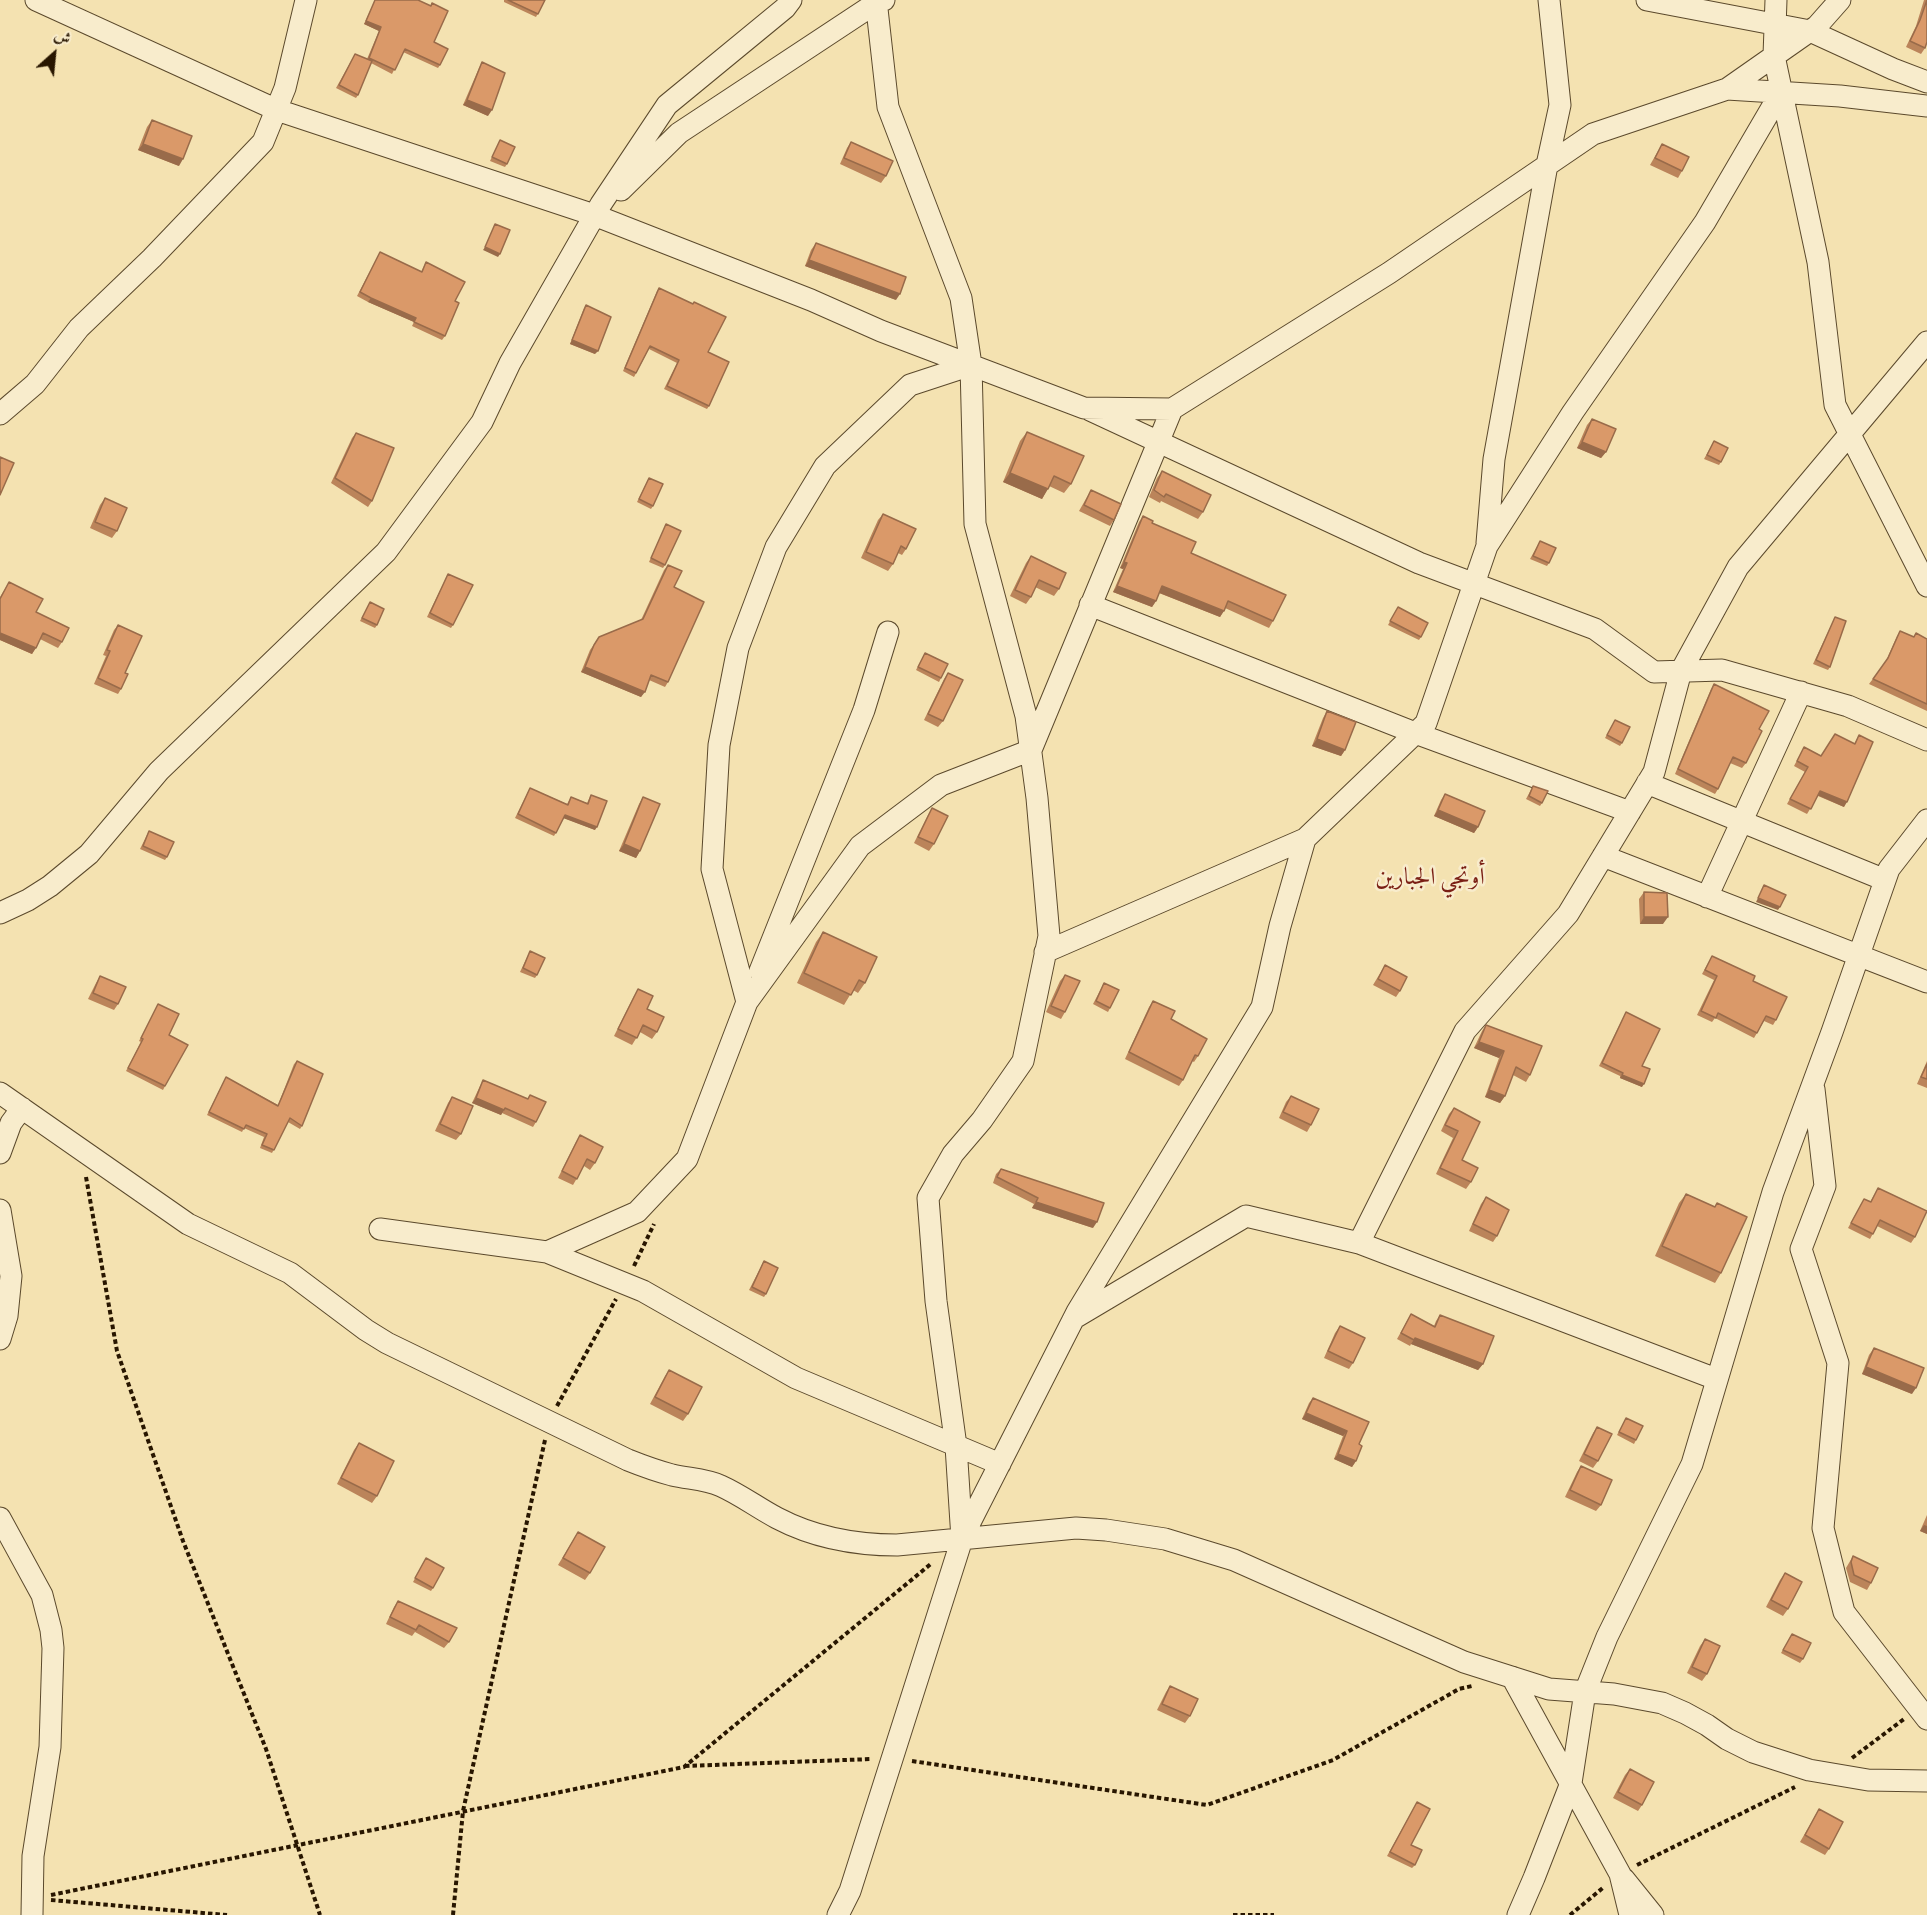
<!DOCTYPE html>
<html>
<head>
<meta charset="utf-8">
<style>
  body { margin:0 }
  #map { position:relative; width:1927px; height:1915px; overflow:hidden; background:#f4e2b1; font-family:Vollkorn,Amiri,serif }
  canvas { display:block }
  .north { position:absolute; left:24px; top:24px; width:60px; height:60px; -webkit-text-stroke:4px #f8eccc; paint-order:stroke; rotate:27deg; font-size:16px; font-weight:700; line-height:24px; text-align:center; color:#281600 }
  .north::after { content:''; display:block; margin:auto; width:21px; height:27px; background:#281600; clip-path:polygon(50% 0,100% 100%,50% 72%,0 100%) }
</style>
</head>
<body>
<div id="map">
<canvas width="1927" height="1915"></canvas>
<div class="north">ش</div>
</div>
<script>
const ctx = document.querySelector('canvas').getContext('2d');
ctx.lineJoin = 'round';
function strokePath(path, color, width, dash) { ctx.strokeStyle = color; ctx.lineWidth = width; ctx.lineCap = dash ? 'butt' : 'round'; ctx.setLineDash(dash || []); ctx.stroke(path); }
function paint(path, color) { ctx.fillStyle = color; ctx.fill(path, 'evenodd'); }
function drawText(font, color, halo, rows, align = 'center') {
  ctx.font = font + ' Vollkorn,Amiri,serif'; ctx.lineWidth = 5; ctx.setLineDash([]); ctx.textBaseline = 'middle'; ctx.strokeStyle = halo; ctx.fillStyle = color; for (const [text, x, y, turn = 0] of rows) {
    ctx.save(); ctx.translate(x, y); ctx.rotate((+turn || 0) * Math.PI / 180); ctx.textAlign = isNaN(turn) ? turn : align; if (halo) ctx.strokeText(text, 0, 0); ctx.fillText(text, 0, 0); ctx.restore();
  }
}
const path = new Path2D(`
  M86,1177L117,1351L183,1541L266,1749L320,1915
  M634,1266L654,1224
  M557,1406L616,1299
  M1852,1758L1904,1719
  M912,1761L1207,1805L1333,1760L1459,1689L1472,1686
  M685,1766L872,1759
  M1637,1865L1795,1787
  M51,1895L684,1767L932,1563
  M51,1900L227,1915
  M453,1915L463,1811L545,1440
  M1233,1915H1274
  M1570,1915L1604,1887`);
const minor = new Path2D(`
  M36,0L277,110L594,215L811,300L881,331L1084,408L1172,409L1389,273L1593,134L1727,89L1840,96L1927,106
  M1647,0L1810,31L1893,69L1927,82
  M1776,0L1774,56L1818,262L1835,405L1927,586
  M1727,89L1817,26L1840,0
  M621,190L679,133L876,3L884,0
  M1090,410L1419,563L1595,629L1654,672L1722,670L1848,706L1927,740
  M0,414L35,384L79,328L152,258L263,142L285,88L306,0
  M1487,543L1494,459L1547,165L1560,105L1549,0
  M1090,605L1415,733L1630,812
  M1647,783L1885,880
  M1603,856L1927,982
  M1707,897L1801,692
  M0,913L28,900L50,886L89,854L159,771L386,552L482,422L510,363L601,204L667,105L785,8L791,0
  M1045,952L1305,839
  M760,971L864,710L888,632
  M747,1002L860,846L941,785L1031,750L1172,409
  M1814,1089L1825,1186L1801,1249L1838,1363L1823,1528L1844,1612L1927,1719
  M0,1093L188,1224L290,1273L366,1330L387,1343L628,1460C643,1466 657,1471 672,1475C689,1479 705,1479 721,1486C741,1495 758,1508 777,1518C815,1538 854,1545 897,1545L1076,1528L1106,1530L1165,1539L1234,1560L1464,1662L1549,1689L1614,1694L1662,1703L1685,1713L1707,1725L1727,1739L1753,1752L1809,1770L1868,1780L1927,1781
  M0,1153L11,1123L22,1108
  M0,1210L11,1276L7,1316L0,1339
  M380,1229L547,1252L637,1212L687,1159L747,1002L712,869L719,745L738,648L776,547L825,466L910,385L971,365
  M547,1252L643,1291L796,1378L1000,1464
  M1076,1317L1246,1216L1359,1243
  M1716,1379L1359,1243L1465,1031L1568,914L1654,772L1681,671L1738,567L1927,342
  M0,1518L42,1595L51,1630L53,1648L50,1747L33,1856L32,1915
  M962,1538L1077,1312L1262,1007L1280,926L1305,839L1426,723L1487,546L1573,412L1705,222L1781,92
  M1512,1677L1620,1874L1630,1915
  M1624,1879L1653,1915
  M838,1915L850,1891L962,1539L956,1446L936,1301L928,1198L953,1154L982,1120L1023,1061L1049,936L1037,798L1026,716L975,524L971,365L961,298L888,107L876,0
  M1518,1915L1534,1878L1571,1783L1585,1692L1607,1637L1692,1464L1773,1192L1832,1032L1889,869L1927,820`);
const wall = new Path2D(`
  M375,0H418L434,42L440,65L438,68L403,52L392,74L371,63L358,95L356,98L336,88L355,54L367,59L379,31L364,24Z
  M504,0H545L536,17L504,2Z
  M1924,0H1927L1925,48L1921,54L1906,47L1916,26Z
  M482,62L488,116L463,105L479,68Z
  M152,120L179,166L138,150L147,127Z
  M500,140L507,164L505,167L490,161Z
  M851,142L886,176L881,183L840,164L847,148Z
  M1662,144L1682,171L1678,178L1650,165Z
  M816,243L896,300L805,266L811,250Z
  M380,252L421,272L426,262L455,301L445,336L442,340L412,326L414,322L368,302L357,296Z
  M659,288L708,352L709,406L707,409L664,389L677,363L649,349L634,377L623,371L657,291Z
  M586,305L595,354L570,344L584,308Z
  M1592,419L1606,452L1601,458L1577,448L1587,425Z
  M1027,432L1071,484L1064,493L1049,486L1042,499L1003,482L1020,441Z
  M356,433L372,501L368,507L331,483L352,438Z
  M1714,441L1721,462L1719,465L1704,459Z
  M1162,471L1203,512L1198,519L1161,501L1160,503L1149,497L1157,478Z
  M649,478L653,506L651,509L637,502Z
  M1091,490L1114,520L1110,526L1079,511Z
  M105,498L117,531L112,538L90,528L100,505Z
  M883,514L906,549L902,555L898,553L893,564L888,571L861,558L878,520Z
  M1143,516L1191,553L1273,621L1269,628L1225,608L1220,617L1159,593L1156,601L1152,607L1113,592L1123,569L1120,568L1139,522Z
  M666,524L665,565L663,568L649,562Z
  M1540,541L1549,563L1547,566L1530,559Z
  M1031,556L1059,589L1054,596L1035,587L1031,597L1026,604L1010,596L1026,563Z
  M668,565L674,587L668,682L665,687L649,680L641,697L581,672L590,650L599,637L641,620L664,570Z
  M448,574L453,625L451,628L427,617Z
  M9,582L62,642L58,648L40,639L32,654L0,640V597Z
  M370,602L377,625L375,628L360,621Z
  M1398,607L1421,637L1419,640L1388,625Z
  M1835,617L1830,667L1828,670L1813,664Z
  M118,625L125,673L121,689L118,694L94,684L106,656L103,655L114,630Z
  M1900,631L1913,637L1916,633L1927,639V711L1869,684L1885,663L1897,636Z
  M925,653L941,678L939,682L916,670Z
  M948,673L943,721L938,727L924,720L944,679Z
  M1714,684L1759,729L1746,763L1742,768L1730,763L1718,789L1715,794L1675,774L1711,689Z
  M1327,711L1345,750L1341,756L1312,746L1323,718Z
  M1615,720L1622,743L1620,746L1605,738Z
  M1859,735L1844,807L1818,796L1807,814L1787,804L1805,772L1794,766L1804,747L1821,756L1854,744Z
  M1533,786L1542,803L1540,806L1526,799Z
  M530,788L567,804L571,797L587,803L591,795L595,830L564,818L554,836L515,818Z
  M1445,794L1478,827L1474,833L1434,816L1441,800Z
  M643,797L640,851L636,858L619,851L639,804Z
  M932,808L934,844L929,851L914,843L928,815Z
  M149,831L167,857L165,860L140,849Z
  M1644,892L1663,924H1640L1639,899Z
  M823,932L865,983L858,993L853,990L844,1005L797,983L816,942Z
  M530,951L537,975L535,978L520,972Z
  M1712,956L1753,981L1776,1020L1773,1025L1764,1021L1754,1038L1715,1018L1712,1022L1697,1015L1714,980L1702,974Z
  M1385,965L1400,991L1396,997L1373,985Z
  M1065,975V1012L1061,1019L1046,1012L1060,981Z
  M100,976L118,1004L114,1010L88,999L96,983Z
  M1104,983L1110,1008L1108,1012L1093,1004Z
  M638,989L657,1032L652,1039L640,1032L632,1045L614,1036L634,996Z
  M1153,1001L1171,1019L1198,1056L1194,1062L1192,1061L1183,1080L1179,1086L1125,1059L1149,1007Z
  M158,1004L169,1035L165,1086L163,1090L126,1071L141,1042L139,1041Z
  M1626,1012L1642,1066V1087L1620,1078V1076L1599,1066Z
  M1486,1025L1530,1075L1526,1082L1513,1075L1505,1096L1500,1103L1485,1097L1499,1058L1474,1048L1482,1031Z
  M297,1061L302,1126L300,1129L288,1122L272,1153L260,1148L264,1137L244,1128L242,1132L207,1115L226,1077L278,1105L294,1064Z
  M1927,1061V1088L1917,1084Z
  M483,1080L527,1099L530,1095L536,1122L533,1127L502,1113L501,1115L472,1103L480,1086Z
  M1291,1096L1311,1125L1307,1132L1279,1118L1286,1102Z
  M452,1097L461,1134L456,1140L435,1131L448,1103Z
  M1454,1108L1462,1160L1471,1182L1466,1189L1436,1174L1453,1138L1441,1131L1449,1114Z
  M580,1135L595,1163L590,1170L584,1166L573,1185L558,1178L576,1142Z
  M1001,1169L1093,1228L1032,1208L1034,1204L993,1183L996,1174Z
  M1878,1188L1915,1237L1911,1243L1877,1226L1870,1239L1848,1228L1864,1199L1870,1202Z
  M1686,1194L1714,1207L1717,1203L1721,1273L1715,1283L1655,1256L1679,1203Z
  M1486,1197L1497,1236L1493,1242L1469,1231L1481,1204Z
  M764,1261L766,1294L764,1297L749,1290Z
  M1411,1314L1434,1326L1436,1321L1440,1315L1483,1364L1478,1370L1411,1344L1410,1346L1397,1339Z
  M1340,1326L1353,1363L1349,1369L1324,1358L1335,1333Z
  M1874,1348L1912,1394L1862,1374L1869,1355Z
  M669,1370L688,1414L683,1421L650,1404L665,1376Z
  M1313,1398L1359,1444L1356,1461L1352,1467L1334,1459L1343,1436L1302,1419L1309,1403Z
  M1626,1418L1636,1440L1634,1444L1617,1435Z
  M1597,1427L1598,1461L1593,1468L1579,1461L1593,1433Z
  M359,1443L377,1496L372,1503L337,1484L354,1450Z
  M1581,1466L1601,1505L1596,1511L1565,1497L1577,1472Z
  M1927,1515V1534L1920,1531Z
  M578,1532L590,1573L585,1580L558,1565Z
  M1853,1556L1871,1583L1867,1590L1850,1582L1846,1568Z
  M426,1558L433,1588L431,1591L413,1582Z
  M1785,1573L1788,1609L1783,1616L1766,1607L1780,1580Z
  M398,1601L449,1642L444,1648L415,1632L412,1636L386,1624L394,1607Z
  M1792,1634L1803,1659L1800,1663L1781,1653Z
  M1705,1639L1707,1674L1702,1681L1687,1673L1700,1646Z
  M1170,1686L1190,1716L1185,1723L1157,1710L1166,1692Z
  M1630,1769L1642,1805L1638,1811L1613,1798L1625,1775Z
  M1417,1802L1411,1845L1415,1865L1412,1868L1387,1856Z
  M1819,1809L1829,1849L1825,1855L1800,1842Z`);
const shadedWall = new Path2D(`
  M366,21L381,27L379,31L364,24Z
  M467,100L492,110L488,116L463,105Z
  M143,144L183,159L179,166L138,150Z
  M485,247L500,254L498,257L483,250Z
  M809,260L900,294L896,300L805,266Z
  M371,298L416,318L414,322L368,302Z
  M572,340L598,351L595,354L570,344Z
  M1582,442L1606,452L1601,458L1577,448Z
  M1010,473L1048,489L1042,499L1003,482Z
  M1124,562L1127,563L1123,569L1120,568Z
  M1117,586L1156,601L1152,607L1113,592Z
  M1162,586L1224,611L1220,617L1157,592Z
  M0,633L36,648L32,654L0,640Z
  M585,667L645,692L641,697L581,672Z
  M1317,739L1345,750L1341,756L1312,746Z
  M1820,791L1847,802L1844,807L1817,795Z
  M1438,810L1478,827L1474,833L1434,816Z
  M565,815L597,827L595,830L563,818Z
  M624,844L640,851L636,858L619,851Z
  M1758,898L1780,907L1778,910L1756,902Z
  M1644,917H1668L1663,924H1640Z
  M1479,1042L1504,1051L1499,1058L1474,1048Z
  M1622,1075L1644,1084L1642,1087L1620,1078Z
  M1489,1090L1505,1096L1500,1103L1485,1097Z
  M476,1098L504,1110L501,1115L472,1103Z
  M1036,1202L1097,1222L1093,1228L1032,1208Z
  M1415,1338L1483,1364L1478,1370L1411,1344Z
  M1866,1367L1916,1388L1912,1394L1862,1374Z
  M1306,1413L1347,1431L1343,1436L1302,1419Z
  M1338,1454L1356,1461L1352,1467L1334,1459Z
  M1924,1525L1927,1526V1534L1920,1531Z`);
const building = new Path2D(`
  M375,0H418L431,6L432,3L448,11L434,42L448,49L440,65L405,49L395,70L369,58L381,27L366,21Z
  M508,0H545L538,14Z
  M1927,0V42L1925,48L1910,41L1920,20Z
  M355,54L372,61L358,95L339,85Z
  M482,62L505,73L492,110L467,100Z
  M152,120L192,136L183,159L143,144Z
  M500,140L515,147L507,164L492,157Z
  M851,142L893,161L886,176L844,158Z
  M1662,144L1689,157L1682,171L1655,158Z
  M495,224L510,230L500,254L485,247Z
  M816,243L906,277L900,294L809,260Z
  M380,252L422,272L426,262L465,282L455,301L459,303L445,336L414,322L416,318L371,298L360,292Z
  M659,288L693,304L694,302L726,317L708,352L729,362L709,406L667,386L679,360L650,346L636,373L625,368Z
  M586,305L611,317L598,351L572,340Z
  M1592,419L1616,429L1606,452L1582,442Z
  M1027,432L1084,456L1071,484L1054,476L1048,489L1010,473Z
  M356,433L394,448L372,501L335,478Z
  M1714,441L1728,448L1721,462L1707,455Z
  M0,457L14,463L0,495Z
  M1162,471L1211,495L1203,512L1166,494L1164,497L1154,490Z
  M649,478L663,484L653,506L639,499Z
  M1091,490L1121,504L1114,520L1084,505Z
  M105,498L127,508L117,531L95,522Z
  M883,514L916,529L906,549L901,546L893,564L866,552Z
  M1143,516L1153,521L1152,523L1196,542L1191,553L1286,595L1273,621L1228,601L1224,611L1162,586L1156,601L1117,586L1127,563L1124,562Z
  M666,524L681,531L665,565L651,558Z
  M1540,541L1556,548L1549,563L1533,556Z
  M1031,556L1066,573L1059,589L1039,580L1031,597L1015,590Z
  M668,565L682,571L674,587L704,602L668,682L651,675L645,692L585,667L594,645L599,637L643,619Z
  M448,574L473,585L453,625L430,613Z
  M9,582L43,599L36,612L69,628L62,642L43,633L36,648L0,633V599Z
  M370,602L384,609L377,625L362,618Z
  M1398,607L1428,623L1421,637L1390,621Z
  M1835,617L1846,621L1830,667L1816,660Z
  M118,625L142,636L125,673L128,674L121,689L98,678L110,651L107,650Z
  M1900,631L1914,637L1916,633L1927,639V704L1873,679L1888,658Z
  M925,653L948,664L941,678L918,667Z
  M948,673L963,680L943,721L928,714Z
  M1714,684L1769,711L1759,729L1762,731L1746,763L1733,757L1718,789L1678,769Z
  M1327,711L1356,722L1345,750L1317,739Z
  M1615,720L1630,727L1622,743L1607,735Z
  M1835,734L1855,744L1859,735L1873,742L1847,802L1820,791L1811,809L1790,799L1808,767L1797,761L1804,747L1821,756Z
  M1533,786L1548,791L1542,803L1529,796Z
  M530,788L568,805L571,797L588,804L591,795L607,801L597,827L565,815L556,833L518,814Z
  M1445,794L1485,811L1478,827L1438,810Z
  M643,797L660,804L640,851L624,844Z
  M932,808L948,816L934,844L918,837Z
  M149,831L174,842L167,857L143,846Z
  M1764,885L1786,895L1780,907L1758,898Z
  M1644,892L1667,893L1668,917H1644Z
  M823,932L877,957L865,983L859,980L851,995L804,973Z
  M530,951L545,958L537,975L523,968Z
  M1712,956L1755,976L1753,981L1787,997L1776,1020L1766,1016L1757,1033L1718,1013L1716,1018L1701,1011L1717,976L1705,970Z
  M1385,965L1407,977L1400,991L1378,979Z
  M1065,975L1080,981L1065,1012L1051,1006Z
  M100,976L126,987L118,1004L93,993Z
  M1104,983L1119,990L1110,1008L1096,1001Z
  M638,989L653,996L647,1009L664,1017L657,1032L643,1025L637,1038L618,1029Z
  M1153,1001L1175,1011L1171,1019L1207,1039L1198,1056L1195,1055L1183,1080L1129,1052Z
  M158,1004L179,1014L169,1035L188,1045L165,1086L128,1068L143,1039L141,1038Z
  M1626,1012L1660,1029L1642,1066L1650,1069L1644,1084L1622,1075L1623,1073L1602,1063Z
  M1486,1025L1542,1046L1530,1075L1516,1067L1505,1096L1489,1090L1504,1051L1479,1042Z
  M297,1061L323,1074L302,1126L290,1118L274,1150L262,1145L267,1134L246,1125L244,1129L209,1112L226,1077L278,1106Z
  M1927,1064V1079L1921,1077Z
  M483,1080L528,1099L530,1095L546,1102L536,1122L505,1108L504,1110L476,1098Z
  M1291,1096L1319,1109L1311,1125L1283,1112Z
  M452,1097L473,1106L461,1134L440,1124Z
  M1454,1108L1480,1122L1462,1160L1478,1168L1471,1182L1440,1168L1458,1131L1445,1125Z
  M580,1135L603,1147L595,1163L587,1159L577,1179L562,1171Z
  M1001,1169L1104,1203L1097,1222L1036,1202L1038,1198L997,1177Z
  M1878,1188L1927,1211L1915,1237L1880,1220L1873,1234L1851,1223L1864,1199L1871,1202Z
  M1686,1194L1715,1207L1717,1203L1747,1217L1721,1273L1662,1246Z
  M1486,1197L1509,1210L1497,1236L1473,1224Z
  M764,1261L778,1268L766,1294L752,1287Z
  M1411,1314L1435,1327L1440,1315L1494,1336L1483,1364L1415,1338L1414,1340L1401,1333Z
  M1340,1326L1365,1338L1353,1363L1328,1351Z
  M1874,1348L1924,1368L1916,1388L1866,1367Z
  M669,1370L702,1387L688,1414L655,1397Z
  M1313,1398L1369,1422L1359,1444L1362,1446L1356,1461L1338,1454L1347,1431L1306,1413Z
  M1626,1418L1643,1426L1636,1440L1619,1432Z
  M1597,1427L1612,1434L1598,1461L1584,1454Z
  M359,1443L394,1461L377,1496L341,1478Z
  M1581,1466L1612,1480L1601,1505L1570,1490Z
  M578,1532L605,1547L590,1573L563,1558Z
  M1853,1556L1878,1568L1871,1583L1854,1575L1851,1562Z
  M426,1558L444,1568L433,1588L415,1578Z
  M1785,1573L1802,1582L1788,1609L1771,1600Z
  M398,1601L457,1628L449,1642L419,1625L416,1630L390,1617Z
  M1792,1634L1811,1643L1803,1659L1783,1650Z
  M1705,1639L1720,1646L1707,1674L1692,1667Z
  M1170,1686L1198,1699L1190,1716L1162,1704Z
  M1630,1769L1654,1782L1642,1805L1618,1792Z
  M1417,1802L1430,1809L1411,1845L1422,1850L1415,1865L1390,1852Z
  M1819,1809L1843,1822L1829,1849L1805,1835Z`);
const quarterNames = [
  ["أوتجي الجبارين",1430,880]
];
strokePath(minor, '#5b492c', 23);
strokePath(path, '#281600', 4, [4.5, 3]);
strokePath(minor, '#f8eccc', 21);
paint(wall, '#bb845a');
paint(shadedWall, '#996b4a');
paint(building, '#da9969');
strokePath(building, '#996b4a', 1.5);
drawText('24px', '#7a1f14', '#f8eccc', quarterNames);
</script>
</body>
</html>
